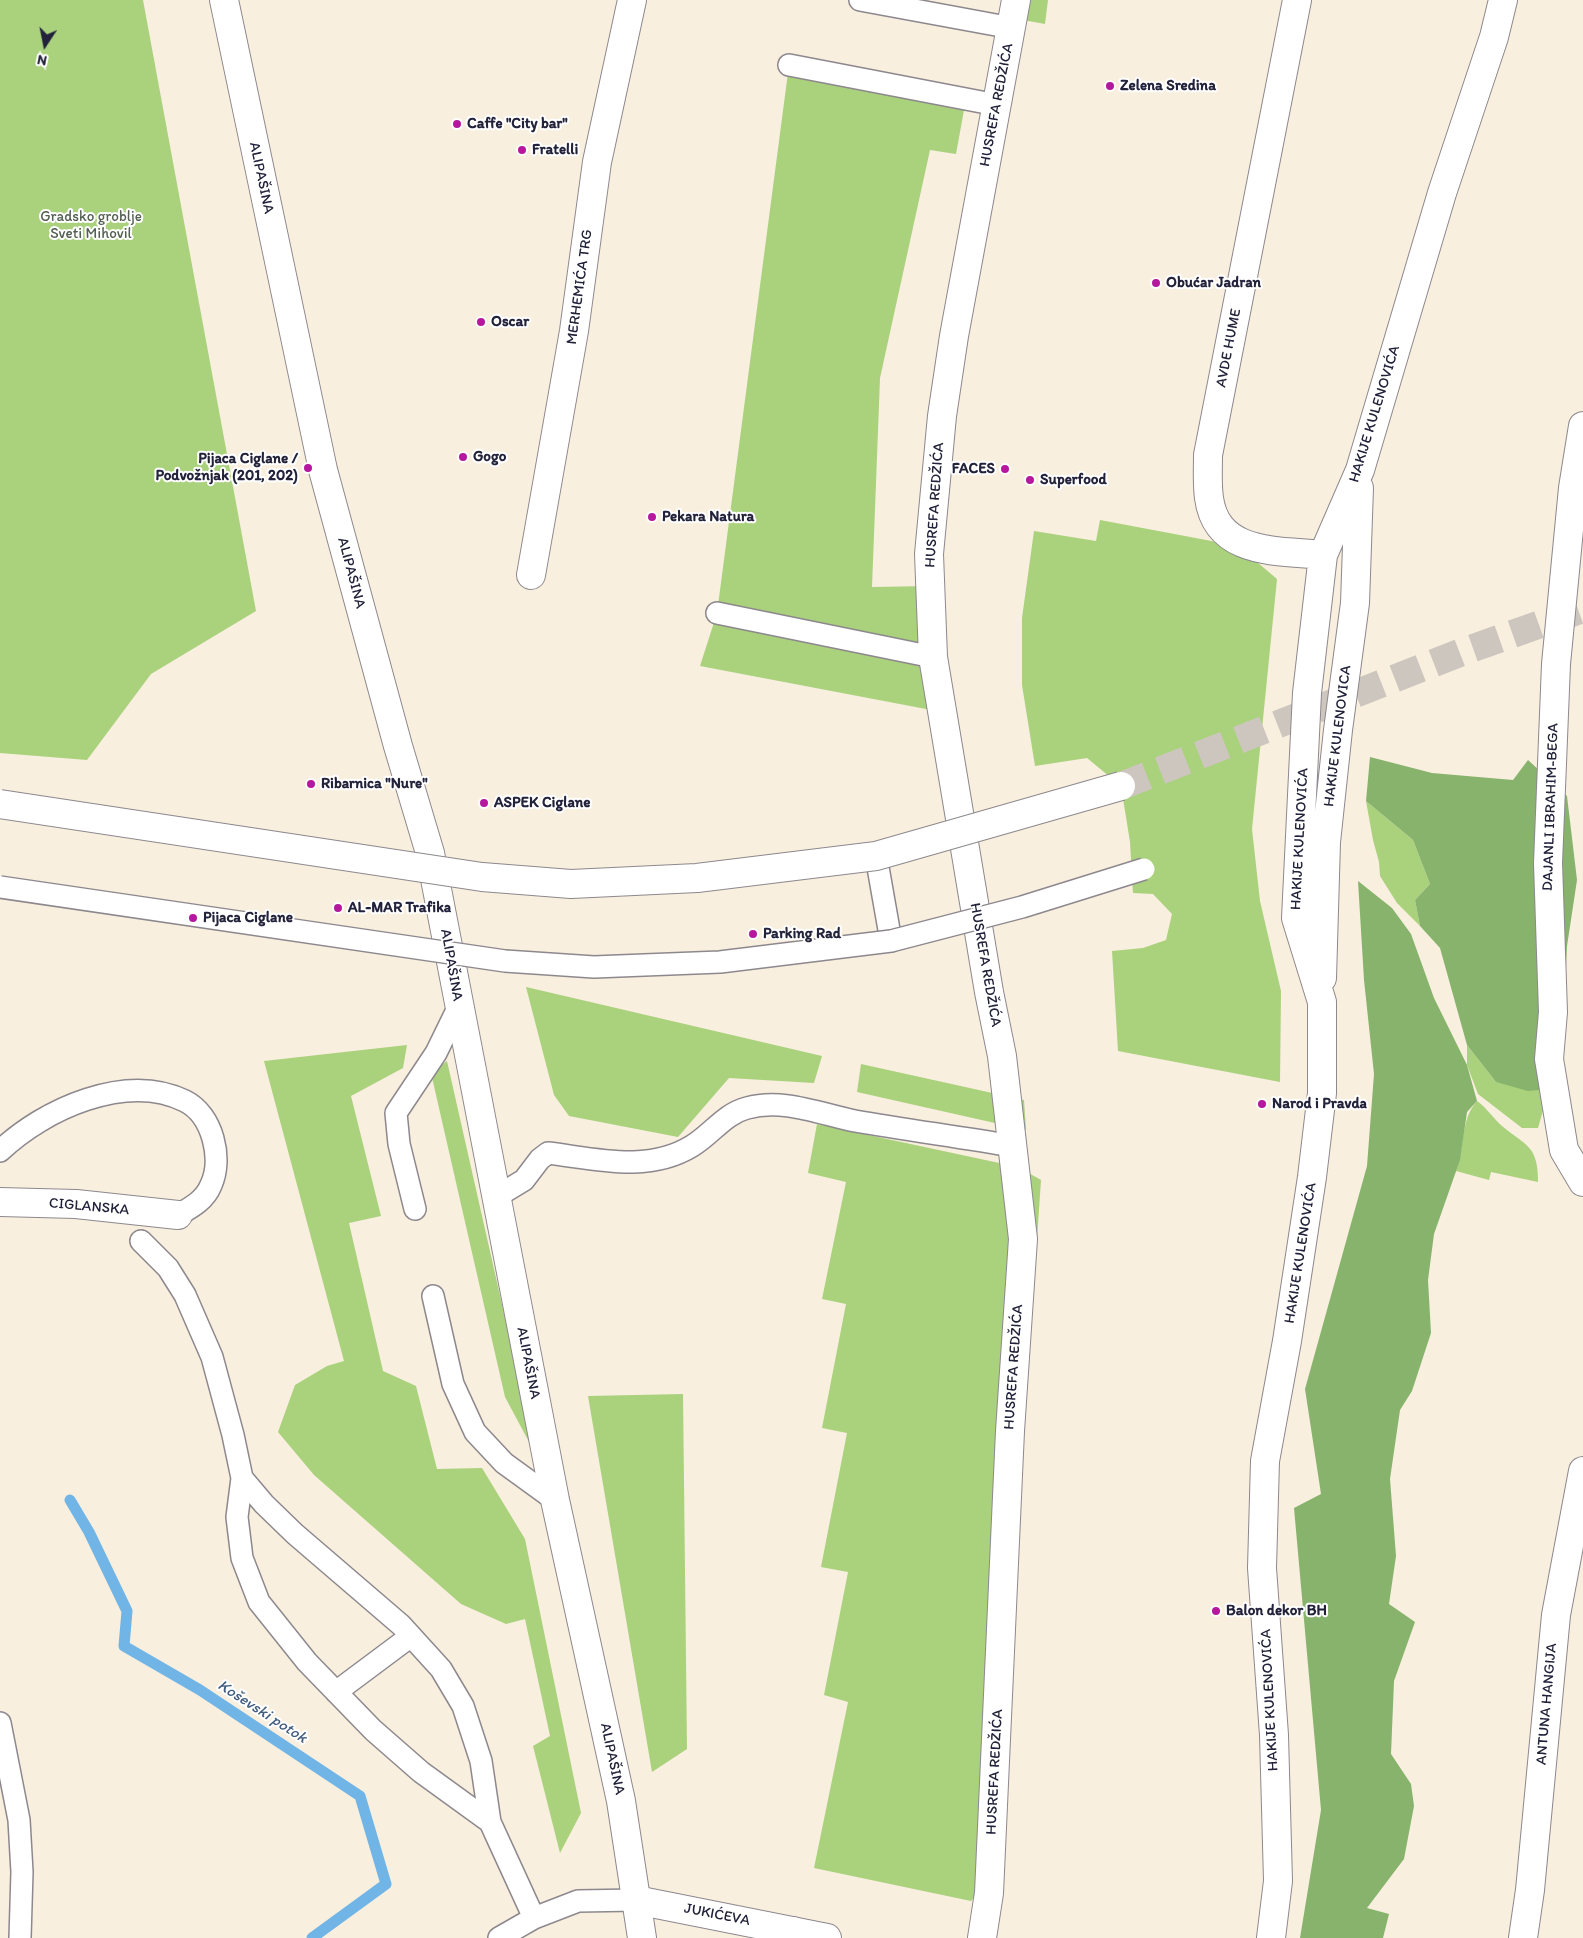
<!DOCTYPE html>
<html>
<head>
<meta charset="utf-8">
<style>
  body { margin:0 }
  #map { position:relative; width:1583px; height:1938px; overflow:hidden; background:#f8efdf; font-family:Itim,sans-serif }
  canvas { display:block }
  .north { position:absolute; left:20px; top:20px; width:50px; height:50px; -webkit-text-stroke:4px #fff; paint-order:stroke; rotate:191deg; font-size:14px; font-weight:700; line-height:20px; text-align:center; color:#22223b }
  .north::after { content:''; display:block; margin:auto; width:18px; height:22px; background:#22223b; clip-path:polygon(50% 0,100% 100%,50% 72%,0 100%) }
</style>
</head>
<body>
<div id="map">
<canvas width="1583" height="1938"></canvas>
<div class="north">N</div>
</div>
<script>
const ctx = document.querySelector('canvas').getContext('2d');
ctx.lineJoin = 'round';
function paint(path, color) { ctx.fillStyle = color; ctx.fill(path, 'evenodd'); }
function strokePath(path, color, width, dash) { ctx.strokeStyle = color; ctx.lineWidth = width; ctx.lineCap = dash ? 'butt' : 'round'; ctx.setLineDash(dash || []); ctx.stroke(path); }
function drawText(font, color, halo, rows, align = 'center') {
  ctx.font = font + ' Itim,sans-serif'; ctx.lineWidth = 4; ctx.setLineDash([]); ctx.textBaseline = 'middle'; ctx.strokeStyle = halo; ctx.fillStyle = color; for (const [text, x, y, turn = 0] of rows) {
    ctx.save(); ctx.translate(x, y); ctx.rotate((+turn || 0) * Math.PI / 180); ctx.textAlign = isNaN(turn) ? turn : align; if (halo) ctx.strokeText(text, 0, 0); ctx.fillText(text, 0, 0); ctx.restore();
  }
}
const green = new Path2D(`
  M0,0H143L256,611L151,674L87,760L0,753Z
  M1025,0H1048L1045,24L1023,20Z
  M789,65L966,99L956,154L930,150L880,378L872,587L931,586L947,713L700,666L717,613Z
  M1100,520L1238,546L1277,579L1252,829L1260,901L1281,991L1280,1082L1118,1051L1112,951L1143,948L1166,940L1172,914L1153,894L1133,893L1130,842L1121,786L1087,758L1035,766L1022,685V618L1034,531L1096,541Z
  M1366,801L1413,840L1430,884L1415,900L1420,926L1397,903L1380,876L1379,862L1373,840Z
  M526,987L822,1056L814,1083L729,1078L678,1137L569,1116L554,1095Z
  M407,1045L403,1068L351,1096L381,1216L349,1223L383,1371L416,1386L437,1469L482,1468L525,1539L581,1813L560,1853L533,1746L550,1736L525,1619L506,1624L461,1604L314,1475L278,1432L295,1385L327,1366L344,1361L264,1061Z
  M1467,1045L1496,1082L1549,1089L1538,1128H1522L1478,1094L1467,1065Z
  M447,1061L536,1455L505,1397L431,1073Z
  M861,1064L1024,1100L1026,1130L857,1092Z
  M1477,1101C1487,1108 1493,1118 1502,1126C1526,1146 1538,1145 1538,1182L1491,1172L1489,1180L1456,1171C1465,1148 1460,1120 1477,1101Z
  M817,1124L1018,1167L1041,1180L994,1875L971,1901L814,1868L848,1702L824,1695L848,1572L821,1567L847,1433L822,1428L846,1304L822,1299L846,1182L808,1173Z
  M683,1394L687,1749L652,1772L588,1396Z`);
const forest = new Path2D(`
  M1370,757L1432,773L1513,780L1528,760L1567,796L1577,880L1567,946L1564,1009L1549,1089L1528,1091L1496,1082L1467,1045L1440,948L1420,926L1415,900L1430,884L1413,840L1366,801Z
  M1358,881L1392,908L1411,934L1434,998L1467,1065L1477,1101L1467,1112L1460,1160L1434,1234L1428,1280L1431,1333L1412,1391L1400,1410L1390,1479L1396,1556L1389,1604L1415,1622L1394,1681L1391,1754L1411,1784L1414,1806L1404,1859L1367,1908L1389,1914L1383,1938H1300L1321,1810L1294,1508L1321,1494L1305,1389L1367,1166L1374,1074L1364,980Z`);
const stream = new Path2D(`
  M70,1500L89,1532L127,1611L124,1646L200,1690L360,1796L386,1884L312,1938`);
const secondaryTunnel = new Path2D(`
  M1121,786L1462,652L1583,609`);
const lane = new Path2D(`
  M860,0L1012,28
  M789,65L997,105
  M717,613L933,657
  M876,856L891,941
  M0,1151C44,1109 126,1072 185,1101C213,1115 223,1159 211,1185C205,1200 192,1207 178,1215
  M496,1197L524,1180L540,1159L548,1153C597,1159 648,1173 692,1146C712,1134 724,1114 747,1108C783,1098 820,1114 855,1121C907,1130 959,1137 1012,1146
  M415,1209L399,1144L396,1113L436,1053L458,1008
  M141,1241L168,1268L185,1295L212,1357L233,1435L242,1478L237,1517L242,1558L259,1602L307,1662L373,1730L421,1772L490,1822
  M433,1296L453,1384L475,1432L504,1463L555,1500
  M242,1478L264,1504L295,1534L401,1625L441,1669L463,1706L481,1761L490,1822L534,1918
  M336,1692L411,1636
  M0,1723L19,1820L22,1872L20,1938
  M499,1938L534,1918L578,1901L636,1900`);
const street = new Path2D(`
  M1297,0L1208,455C1208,469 1207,484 1209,498C1217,556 1278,550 1323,555
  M1583,426L1573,488L1556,664L1548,863L1553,1012L1549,1059L1564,1150L1583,1182
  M531,575L574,331L597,162L632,0
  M1322,978L1326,842L1338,730L1355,603L1359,488
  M0,1202L76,1204L178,1215
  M982,1938L989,1893L1010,1431L1023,1239L1002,1056L989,992L933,657L929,554L942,416L954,336L1016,0
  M1271,1938L1278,1881L1274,1735L1262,1568L1265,1461L1287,1341L1312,1177L1322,1093V1002L1296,918L1307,693L1323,555L1360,470L1442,193L1494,37L1503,0
  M1523,1938L1530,1890L1556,1615L1583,1471`);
const secondary = new Path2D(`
  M636,1900L827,1938`);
const primary = new Path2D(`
  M224,0L323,470L398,746L430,853L555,1500L621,1801L642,1938
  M769,1938L793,1931`);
const laneBridge = new Path2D(`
  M0,887L505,961L594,967L720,962L891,941L1022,907L1144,869`);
const secondaryBridge = new Path2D(`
  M0,804L482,877L571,884L697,878L876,856L1121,786`);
const markers = [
  [1110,86,5,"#b5179e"],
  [457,124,5,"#b5179e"],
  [522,150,5,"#b5179e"],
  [1156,283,5,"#b5179e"],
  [481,322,5,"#b5179e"],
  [463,457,5,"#b5179e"],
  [308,468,5,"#b5179e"],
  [1005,469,5,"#b5179e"],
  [1030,480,5,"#b5179e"],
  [652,517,5,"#b5179e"],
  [311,784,5,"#b5179e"],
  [484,803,5,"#b5179e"],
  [338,908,5,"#b5179e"],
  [193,918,5,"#b5179e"],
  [753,934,5,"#b5179e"],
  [1262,1104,5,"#b5179e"],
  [1216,1611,5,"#b5179e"]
];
const poiNames = [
  ["Zelena Sredina",1120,86],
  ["Caffe \"City bar\"",467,124],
  ["Fratelli",532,150],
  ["Obućar Jadran",1166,283],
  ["Oscar",491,322],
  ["Gogo",473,457],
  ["Pijaca Ciglane /",298,459,"right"],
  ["Podvožnjak (201, 202)",298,476,"right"],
  ["FACES",995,469,"right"],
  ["Superfood",1040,480],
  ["Pekara Natura",662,517],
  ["Ribarnica \"Nure\"",321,784],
  ["ASPEK Ciglane",494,803],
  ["AL-MAR Trafika",348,908],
  ["Pijaca Ciglane",203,918],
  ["Parking Rad",763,934],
  ["Narod i Pravda",1272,1104],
  ["Balon dekor BH",1226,1611]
];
const streetNames = [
  ["HUSREFA REDŽIĆA",997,105,-79],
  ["ALIPAŠINA",261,178,78],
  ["MERHEMIĆA TRG",580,287,-82],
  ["AVDE HUME",1229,348,-79],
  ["HAKIJE KULENOVIĆA",1375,414,-73],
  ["HUSREFA REDŽIĆA",935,505,-86],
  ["ALIPAŠINA",351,573,75],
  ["HAKIJE KULENOVICA",1338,736,-83],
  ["DAJANLI IBRAHIM-BEGA",1551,807,-88],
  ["HAKIJE KULENOVIĆA",1300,839,-87],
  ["ALIPAŠINA",451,965,80],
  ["HUSREFA REDŽIĆA",985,965,80],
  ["CIGLANSKA",89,1207,5],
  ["HAKIJE KULENOVIĆA",1301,1253,-81],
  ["ALIPAŠINA",528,1363,79],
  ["HUSREFA REDŽIĆA",1014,1367,-86],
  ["HAKIJE KULENOVIĆA",1270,1700,-93],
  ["ANTUNA HANGIJA",1547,1704,-85],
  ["ALIPAŠINA",612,1759,78],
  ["HUSREFA REDŽIĆA",995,1772,-87],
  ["JUKIĆEVA",717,1915,11]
];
const parkNames = [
  ["Gradsko groblje",91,217],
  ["Sveti Mihovil",91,234]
];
const waterNames = [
  ["Koševski potok",262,1712,33]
];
paint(green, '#aad17c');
paint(forest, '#87b36c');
strokePath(stream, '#71b5e7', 11);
strokePath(secondaryTunnel, '#cdc6be', 28, [28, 14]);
strokePath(lane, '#8d888d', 24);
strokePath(street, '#8d888d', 30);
strokePath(secondary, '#8d888d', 30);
strokePath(primary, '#8d888d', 30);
strokePath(lane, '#fff', 21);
strokePath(street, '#fff', 28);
strokePath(secondary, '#fff', 28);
strokePath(primary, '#fff', 28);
strokePath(laneBridge, '#8d888d', 24, []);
strokePath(secondaryBridge, '#8d888d', 30, []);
strokePath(laneBridge, '#fff', 21);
strokePath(secondaryBridge, '#fff', 28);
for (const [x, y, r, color] of markers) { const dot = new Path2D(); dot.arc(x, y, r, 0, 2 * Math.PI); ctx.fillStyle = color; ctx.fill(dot); strokePath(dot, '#fff', 2); }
drawText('bold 15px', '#22223b', '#fff', poiNames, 'left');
drawText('15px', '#22223b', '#fff', streetNames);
drawText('15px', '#525f52', '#fff', parkNames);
drawText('italic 16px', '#425d80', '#fff', waterNames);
</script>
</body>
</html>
